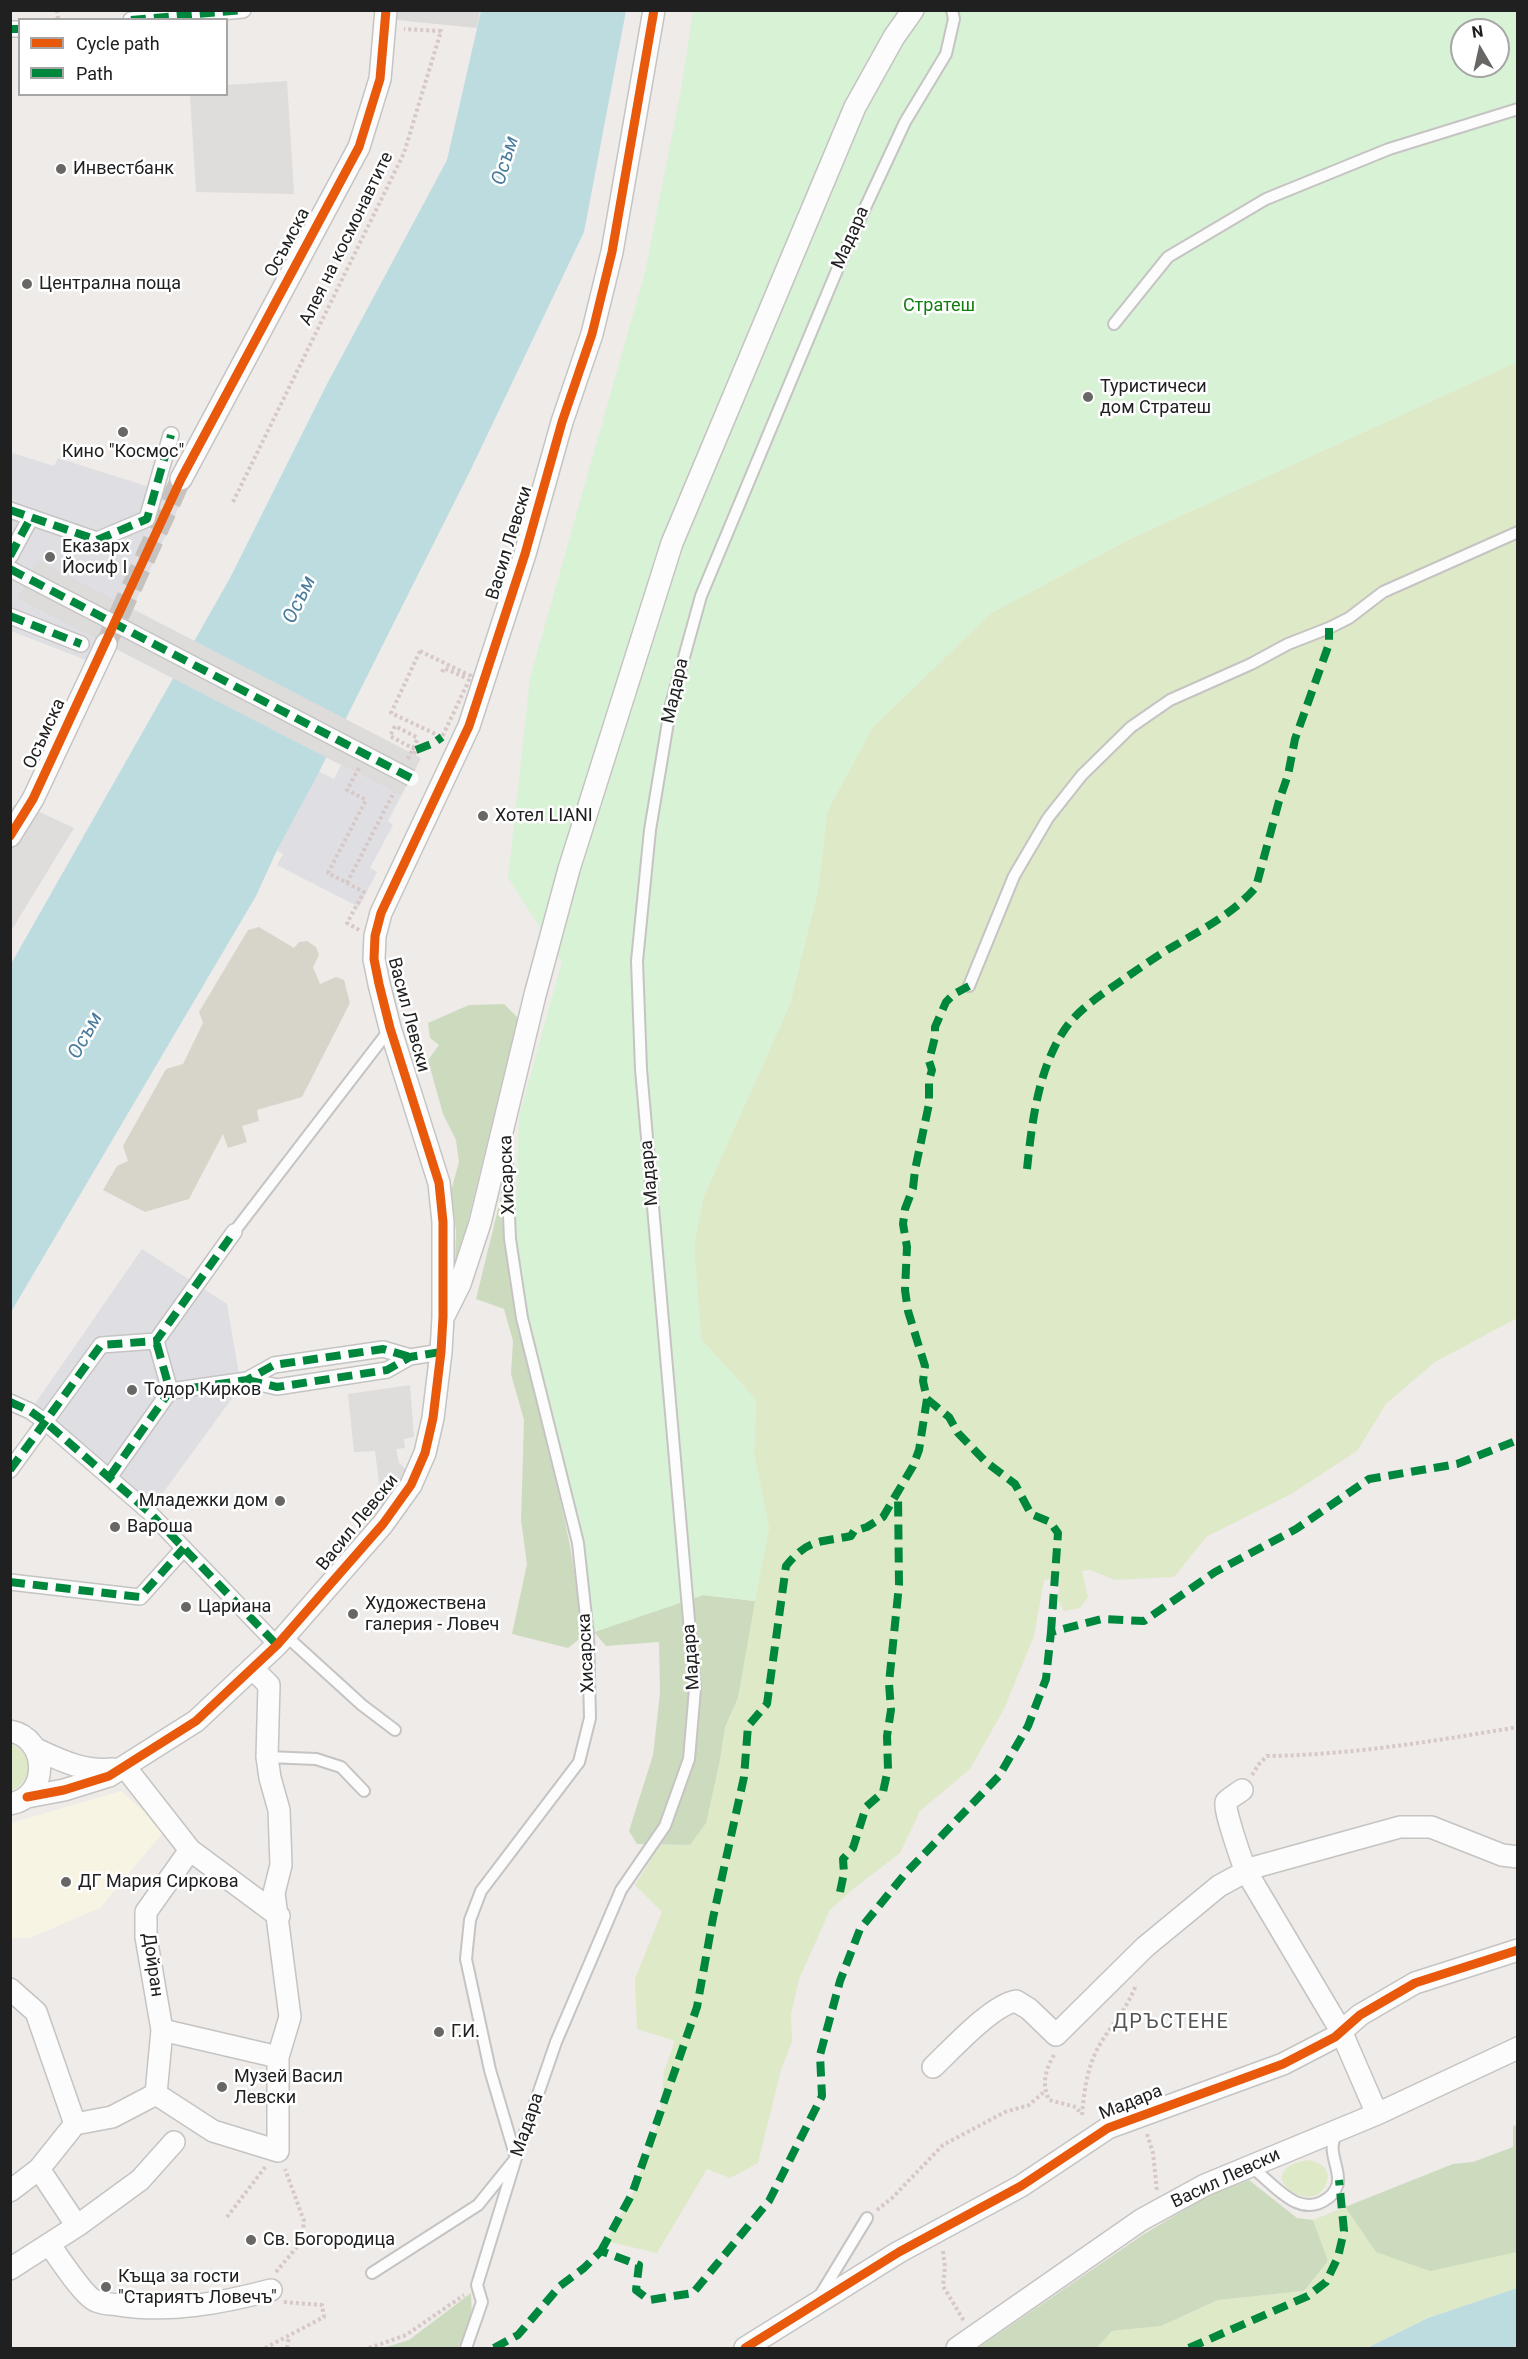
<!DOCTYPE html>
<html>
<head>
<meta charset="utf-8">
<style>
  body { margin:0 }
  #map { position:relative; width:1528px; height:2359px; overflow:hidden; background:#eeebe8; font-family:Roboto,sans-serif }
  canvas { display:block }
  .frame { position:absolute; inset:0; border:12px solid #202020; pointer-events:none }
  .legend { position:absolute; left:18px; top:18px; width:210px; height:78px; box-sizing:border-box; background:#fff; border:2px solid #a6a6a6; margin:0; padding:8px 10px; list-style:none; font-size:18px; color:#202020 }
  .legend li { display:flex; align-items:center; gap:12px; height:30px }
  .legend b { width:30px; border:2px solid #a6a6a6 }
  .north { position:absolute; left:1450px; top:18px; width:60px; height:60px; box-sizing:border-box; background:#fff; border:2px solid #a6a6a6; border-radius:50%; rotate:351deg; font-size:16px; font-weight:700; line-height:24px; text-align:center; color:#202020 }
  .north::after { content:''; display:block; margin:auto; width:21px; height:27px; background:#686766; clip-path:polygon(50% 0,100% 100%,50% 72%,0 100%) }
</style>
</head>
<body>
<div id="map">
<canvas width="1528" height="2359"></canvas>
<div class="frame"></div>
<ul class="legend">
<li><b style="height:8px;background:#e8590c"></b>Cycle path</li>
<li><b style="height:8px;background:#00873e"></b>Path</li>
</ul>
<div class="north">N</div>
</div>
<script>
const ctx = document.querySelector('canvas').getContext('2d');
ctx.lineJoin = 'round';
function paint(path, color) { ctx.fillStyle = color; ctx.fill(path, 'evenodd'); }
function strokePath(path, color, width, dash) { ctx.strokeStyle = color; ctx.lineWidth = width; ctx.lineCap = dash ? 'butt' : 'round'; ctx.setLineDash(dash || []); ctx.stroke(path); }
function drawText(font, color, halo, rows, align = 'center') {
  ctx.font = font + ' Roboto,sans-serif'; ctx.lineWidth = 5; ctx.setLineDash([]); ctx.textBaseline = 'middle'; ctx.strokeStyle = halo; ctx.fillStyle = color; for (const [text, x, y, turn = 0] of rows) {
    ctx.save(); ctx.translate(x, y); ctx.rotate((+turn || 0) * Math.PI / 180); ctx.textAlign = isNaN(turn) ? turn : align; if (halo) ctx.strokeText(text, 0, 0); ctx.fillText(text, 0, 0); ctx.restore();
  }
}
const residential = new Path2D(`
  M396,11H480L477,28L396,20Z`);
const education = new Path2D(`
  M121,1791L165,1830L100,1908L30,1938H12L11,1823Z`);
const construction = new Path2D(`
  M259,927L294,948L299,942L307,941L316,947L319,955L313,967L320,984L336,977L344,980L350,1003L302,1097L257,1110L259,1121L242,1126L247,1142L228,1148L223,1134L189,1199L145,1212L103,1190L117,1166L128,1161L123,1146L166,1069L183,1064L203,1023L199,1012L248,930Z`);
const grass = new Path2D(`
  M1517,362V1318L1435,1362L1386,1404L1357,1451L1291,1494L1206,1537L1174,1577L1115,1580L1090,1570L1082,1571L1088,1597L1080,1608L1064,1611L1058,1600L1060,1577L1044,1580L1034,1636L1004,1709L970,1769L920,1811L900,1853L853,1889L830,1910L799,1979L791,2014L792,2041L781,2070L758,2163L730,2178L707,2169L657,2253L606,2241L632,2194L660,2117L664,2071L675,2041L637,2029L635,1979L662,1912L635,1885L660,1845H690L720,1760L725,1727L738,1698L750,1625L769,1528L754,1454L756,1400L701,1339L694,1247L703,1198L790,1004L818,890L827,812L872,728L991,613L1130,539Z
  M11,1744C34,1753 33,1782 11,1791Z
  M1306,2160C1319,2161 1333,2169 1326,2184C1314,2214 1265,2183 1288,2167C1293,2163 1301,2162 1306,2160Z
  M1345,2207L1376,2252H1517V2288L1428,2318L1367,2348H1097L1112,2331L1161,2326L1218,2300L1304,2291L1328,2261L1313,2220Z`);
const forest = new Path2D(`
  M504,1004L518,1018L465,1233L455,1264L456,1231L451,1191L459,1162L456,1140L443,1114L428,1060L439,1045L430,1038L428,1023L469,1005Z
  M501,1197C506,1315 547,1426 569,1541C575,1572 578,1604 583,1636L568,1648L512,1634L527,1564L521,1520L524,1420L511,1374L513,1341L504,1309L476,1299Z
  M703,1595L755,1601L738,1698L725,1727L720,1760L706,1823L690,1845L637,1844L629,1831L653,1755L660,1693L659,1642L606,1646L594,1632Z
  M1517,2125V2252L1430,2271L1376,2252L1345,2207L1453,2164L1473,2162L1513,2147V2126Z
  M1249,2180L1297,2218L1313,2220L1328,2261L1304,2291L1218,2300L1161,2326L1112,2331L1097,2348H978L1144,2234L1211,2194Z
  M471,2293L472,2318L458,2348H383L409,2340Z`);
const park = new Path2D(`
  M693,11H1517V362L1130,539L991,613L872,728L827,812L818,890L790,1004L703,1198L694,1247L701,1339L756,1400L754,1454L769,1528L755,1601L703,1595L594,1632L584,1540L527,1317L515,1238L519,1117L562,961L508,878L530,678L645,272L681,90ZM1462,30H1498V66H1462Z`);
const parking = new Path2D(`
  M287,81L294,194L196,192L190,95L226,94L227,85Z
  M18,802L74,828L11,931V808Z
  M410,1385L414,1437L404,1439L405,1448L396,1449L399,1463L408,1471L382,1507L375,1451L354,1452L348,1394Z`);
const plaza = new Path2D(`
  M10,452L54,466L58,458L165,492L172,475L190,482L132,609L37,560L102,642L91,662L11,631Z
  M341,765L401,796L388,821L393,825L370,868L377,872L359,907L277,865L283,854L275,849L316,770L334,779Z
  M142,1249L227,1304L241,1386L149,1512L30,1411Z`);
const water = new Path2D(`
  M481,11H626L584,232L471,469L318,774L278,848L256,896L11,1312V964L230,578L327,384L447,160Z
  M1517,2288V2348H1367L1428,2318Z`);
const pier = new Path2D(`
  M38,560L421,758L401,796L17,598Z`);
const minorTunnel = new Path2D(`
  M106,644L181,479`);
const path = new Path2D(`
  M57,10L58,20
  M233,502L404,153L441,31L404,29
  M420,651L471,676L442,737L391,713Z
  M442,672L444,668L466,678
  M414,754L416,750L390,736L395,726L418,738
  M359,768L347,790L366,800L328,873L364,892L347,923L359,930
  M347,883L394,792
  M1252,1775L1259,1764L1267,1756C1352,1755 1434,1741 1518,1727
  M1054,2055C1046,2069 1041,2083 1049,2100L1076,2107L1081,2114
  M1082,2115C1084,2092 1087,2067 1099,2046C1111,2025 1127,2009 1136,1985
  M1147,2134L1153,2153L1157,2191
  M877,2210L892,2198L943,2145L1005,2112L1029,2105L1045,2091
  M227,2217L266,2166
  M943,2251L945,2267L943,2286L964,2321
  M276,2272L302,2241L304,2221L285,2169
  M265,2348L324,2317L322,2305L284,2302
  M287,2348L289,2337
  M369,2348L406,2335L464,2295`);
const service = new Path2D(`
  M1114,324L1168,257L1266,199L1389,149L1518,109
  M969,986L1014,876L1048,818L1082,775L1131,727L1170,700L1251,664L1288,644L1329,628L1349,618L1383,592L1518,532
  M234,1232L390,1029
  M285,1635L362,1705L395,1730
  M267,1757L316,1759L341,1767L364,1791
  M1250,2166C1273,2182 1298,2221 1328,2198C1334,2194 1339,2185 1338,2178C1337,2161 1327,2149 1337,2133
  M372,2273L478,2205L516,2158L490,2070L466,1959L470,1920L481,1891L579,1762L590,1718L588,1635L578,1543L522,1318L510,1239L506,1144
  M819,2297L867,2218
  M466,2348L482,2302L477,2285L516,2158L556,2042L621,1890L665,1826L689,1759L695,1689L641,1069L637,961L650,830L671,704L701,596L845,251L905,122L946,54L954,19L952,10`);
const pedestrian = new Path2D(`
  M131,20L243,10
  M10,29H20
  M10,510L97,540L147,519L171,435
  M10,556L31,517
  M10,569L93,612
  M10,616L81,644
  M247,1380L277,1387L387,1370L410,1357L441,1352
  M170,1391L247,1380L274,1365L383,1349L410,1357
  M10,1402L30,1411L44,1421L149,1512L277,1645
  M10,1470L101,1345L156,1341L234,1232
  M110,1476L170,1391L156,1341
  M10,1582L140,1597L184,1548`);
const minor = new Path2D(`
  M181,479L359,147L380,79L386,10
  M10,836L33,799L106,644
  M445,1314L460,1284L480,1223L535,995L569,869L672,543L855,107L894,37L913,10
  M10,1731C49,1738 50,1797 10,1804
  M36,1749C62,1761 84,1772 113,1769
  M125,1767L190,1850L279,1916
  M1242,1790C1237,1794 1229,1798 1226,1802C1223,1807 1242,1862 1246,1871L1341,2031L1377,2114
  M27,1797L64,1790L109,1776L196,1721L277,1645L383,1524L411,1485L425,1453L433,1418L441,1352L443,1317V1222L439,1183L390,1028L379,984L374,959L375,936L381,913L469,726L525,554L562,422L592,334L612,252L654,10
  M10,1989L36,2012L75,2124
  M162,2030L278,2057
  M933,2067C952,2049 992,2005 1016,2001L1029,2009L1056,2035L1145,1947L1219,1886L1252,1868L1400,1827H1431L1502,1855L1518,1857
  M156,2094L213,2131L278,2151V2057L290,2017L274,1893L281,1865L279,1810L270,1778L267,1757L269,1685L252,1668
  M156,2094L162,2030L146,1937V1912L190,1850
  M39,2169L77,2226
  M10,2191L39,2169L75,2124L112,2117L156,2094
  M49,2244C58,2256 84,2297 96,2301C103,2304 112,2304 119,2305C170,2313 222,2303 271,2290
  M10,2269L77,2226L140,2180L174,2142
  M745,2348L899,2252L1021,2186L1108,2128L1283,2064L1335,2037L1360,2015L1415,1983L1518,1950
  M957,2348L1141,2220L1205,2185L1377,2114L1518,2048`);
const pathBridge = new Path2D(`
  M408,759L418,738`);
const pedestrianBridge = new Path2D(`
  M93,612L411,778`);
const quiet = new Path2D(`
  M131,20L243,10
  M10,29H20
  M10,510L97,540L147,519L171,435
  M10,556L31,517
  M10,569L411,778
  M10,616L81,644
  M416,750L434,743L442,737
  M1027,1169C1032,1122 1038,1069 1065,1029C1081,1006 1106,992 1128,976C1143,966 1158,955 1174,946C1203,929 1234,913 1256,887L1279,801L1288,775L1295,739L1329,644V628
  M247,1380L277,1387L387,1370L410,1357L441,1352
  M170,1391L247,1380L274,1365L383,1349L410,1357
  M927,1399L949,1417L958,1433L986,1462L1015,1484L1031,1514L1050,1522L1058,1533L1051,1632
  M10,1402L30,1411L44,1421L149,1512L277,1645
  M10,1470L101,1345L156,1341L234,1232
  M110,1476L170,1391L156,1341
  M10,1582L140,1597L184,1548
  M840,1892L844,1873L843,1859L853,1848L866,1807L883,1792L888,1769L887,1736L891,1710L889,1683L899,1585L898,1494
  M601,2251L632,2194L697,2007L713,1918L744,1777L748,1726L767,1704L786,1566C809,1538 818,1543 851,1536L854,1531L867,1527L883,1517L913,1466L919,1450L927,1399L923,1381L925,1366L908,1311L905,1290L907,1247L903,1224L905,1209L913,1188L915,1170L929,1104V1080L932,1070L929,1061L935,1037V1027L946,1002L954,994L969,986
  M494,2348L518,2335L560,2286L584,2268L601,2251L639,2265L636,2290L649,2300L693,2293L769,2201L822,2096L820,2055L840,1981L860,1929L905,1874L999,1776L1028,1726L1046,1679L1051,1632L1102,1619L1144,1621L1215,1572L1296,1529L1369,1479L1457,1464L1518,1440
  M1189,2348L1308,2296L1326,2282L1338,2257L1344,2231L1339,2180`);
const cycleway = new Path2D(`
  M10,836L33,799L181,479L359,147L380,79L386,10
  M27,1797L64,1790L109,1776L196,1721L277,1645L383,1524L411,1485L425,1453L433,1418L441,1352L443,1317V1222L439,1183L390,1028L379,984L374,959L375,936L381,913L469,726L525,554L562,422L592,334L612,252L654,10
  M745,2348L899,2252L1021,2186L1108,2128L1283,2064L1335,2037L1360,2015L1415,1983L1518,1950`);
const markers = [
  [61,169,6,"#686766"],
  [27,284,6,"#686766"],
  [1088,397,6,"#686766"],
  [123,432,6,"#686766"],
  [50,557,6,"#686766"],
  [483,816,6,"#686766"],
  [132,1390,6,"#686766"],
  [280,1501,6,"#686766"],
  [115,1527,6,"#686766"],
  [186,1607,6,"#686766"],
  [353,1614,6,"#686766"],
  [66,1882,6,"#686766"],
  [439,2032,6,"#686766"],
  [222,2087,6,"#686766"],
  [251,2240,6,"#686766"],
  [106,2287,6,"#686766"]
];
const poiNames = [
  ["Инвестбанк",73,169],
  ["Централна поща",39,284],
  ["Туристичеси",1100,387],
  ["дом Стратеш",1100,408],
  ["Кино \"Космос\"",123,452,"center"],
  ["Еказарх",62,547],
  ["Йосиф I",62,568],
  ["Хотел LIANI",495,816],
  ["Тодор Кирков",144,1390],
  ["Младежки дом",268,1501,"right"],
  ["Вароша",127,1527],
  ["Художествена",365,1604],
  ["галерия - Ловеч",365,1625],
  ["Цариана",198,1607],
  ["ДГ Мария Сиркова",78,1882],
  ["Г.И.",451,2032],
  ["Музей Васил",234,2077],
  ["Левски",234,2098],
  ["Св. Богородица",263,2240],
  ["Къща за гости",118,2277],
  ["\"Стариятъ Ловечъ\"",118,2298]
];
const streetNames = [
  ["Мадара",851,238,-66],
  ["Алея на космонавтите",347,239,-64],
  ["Осъмска",288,243,-62],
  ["Васил Левски",510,543,-73],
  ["Мадара",676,691,-77],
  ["Осъмска",45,734,-65],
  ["Васил Левски",408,1015,75],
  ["Мадара",650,1173,-95],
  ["Хисарска",508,1175,-92],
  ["Васил Левски",358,1523,-51],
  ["Хисарска",587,1653,-93],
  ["Мадара",692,1657,-94],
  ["Дойран",152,1965,82],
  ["Мадара",1131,2103,-22],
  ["Мадара",528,2125,-71],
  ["Васил Левски",1226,2179,-25]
];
const parkNames = [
  ["Стратеш",939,306]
];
const waterNames = [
  ["Осъм",506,161,-73],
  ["Осъм",300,600,-64],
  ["Осъм",86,1036,-61]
];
const neighbourhoodNames = [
  ["ДРЪСТЕНЕ",1171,2023]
];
paint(residential, '#dddbda');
paint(education, '#f7f4e4');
paint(construction, '#d7d5ca');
paint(grass, '#dee9c8');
paint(forest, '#ccdbbe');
paint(park, '#d8f2d5');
paint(parking, '#dedddc');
paint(plaza, '#dfdfe3');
paint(water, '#bddce0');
paint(pier, '#dddcdb');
strokePath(minorTunnel, '#c5c2c0', 21, [21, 10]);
strokePath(service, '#c5c4c3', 14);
strokePath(pedestrian, '#c5c4c3', 18);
strokePath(minor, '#c5c4c3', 24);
strokePath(path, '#d7c8c7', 4, [3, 3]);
strokePath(service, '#fcfcfc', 10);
strokePath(pedestrian, '#fcfcfc', 15);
strokePath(minor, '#fcfcfc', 21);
strokePath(pedestrianBridge, '#c5c4c3', 18, []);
strokePath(pathBridge, '#d7c8c7', 4, [3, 3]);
strokePath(pedestrianBridge, '#fcfcfc', 15);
strokePath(quiet, '#00873e', 8, [15, 8]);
strokePath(cycleway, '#e8590c', 9);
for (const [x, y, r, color] of markers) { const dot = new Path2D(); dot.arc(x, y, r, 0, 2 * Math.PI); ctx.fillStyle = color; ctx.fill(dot); strokePath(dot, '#fff', 2); }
drawText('18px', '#202020', '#fff', poiNames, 'left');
drawText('18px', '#202020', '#fff', streetNames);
drawText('18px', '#107d0e', '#fff', parkNames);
drawText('italic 20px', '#487b9e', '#fff', waterNames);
ctx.letterSpacing = '1.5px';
drawText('20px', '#535353', '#fff', neighbourhoodNames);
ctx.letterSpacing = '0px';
</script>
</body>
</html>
